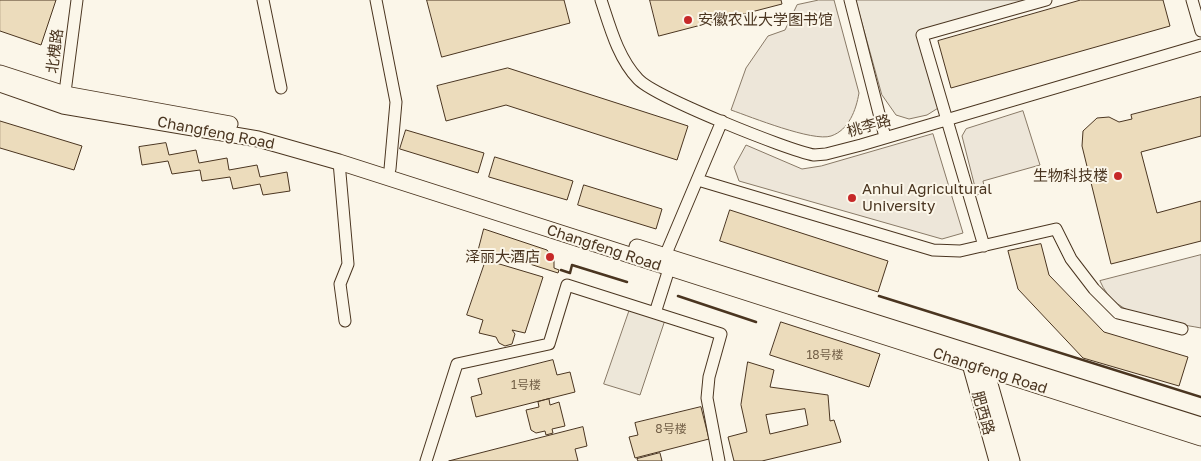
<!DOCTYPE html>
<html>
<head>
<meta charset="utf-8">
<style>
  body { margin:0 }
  canvas { display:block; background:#fbf6e9 }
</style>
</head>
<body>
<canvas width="1201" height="461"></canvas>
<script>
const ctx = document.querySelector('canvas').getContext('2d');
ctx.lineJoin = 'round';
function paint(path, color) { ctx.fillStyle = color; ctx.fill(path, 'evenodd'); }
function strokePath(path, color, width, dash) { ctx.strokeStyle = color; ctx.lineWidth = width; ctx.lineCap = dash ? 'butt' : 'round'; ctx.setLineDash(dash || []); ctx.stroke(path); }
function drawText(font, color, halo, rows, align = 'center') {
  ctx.font = font + ' "Golos Text","Noto Sans SC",sans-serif'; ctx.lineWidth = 4; ctx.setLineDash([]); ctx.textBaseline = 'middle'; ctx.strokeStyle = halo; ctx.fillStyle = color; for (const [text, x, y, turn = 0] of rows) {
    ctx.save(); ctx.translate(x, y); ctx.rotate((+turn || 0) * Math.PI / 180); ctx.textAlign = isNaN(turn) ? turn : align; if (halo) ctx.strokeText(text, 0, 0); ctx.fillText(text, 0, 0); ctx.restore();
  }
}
const green = new Path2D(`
  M819,0H834L859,93C856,110 849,130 831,136C813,142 751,117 731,110L746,68L768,36L785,30L797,5Z
  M1023,111L1040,165L983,181L985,192L977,195L962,136L966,129Z
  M933,134L963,233L942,239L739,181L734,167L746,145L802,169L821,166Z
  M1201,255V328C1165,321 1116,320 1100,281Z`);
const parking = new Path2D(`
  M856,0H1035L923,35L943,105L927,115L909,119L896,115L882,95Z
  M631,306L666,317L640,395L604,384Z`);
const building = new Path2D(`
  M0,0H56L41,45L0,31Z
  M427,0H564L570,23L442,57Z
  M650,0H781L782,4L659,36Z
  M1081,0H1163L1170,26L951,88L938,41Z
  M508,68L688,126L677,160L506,105L446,121L437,86Z
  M1201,97V136L1141,152L1157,213L1201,201V241L1111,264L1082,146L1083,131L1097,118L1109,117L1119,122L1132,119L1131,115Z
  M0,121L82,146L74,170L0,148Z
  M406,130L484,153L478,173L400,149Z
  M166,143L169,155L196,150L199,163L227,158L229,170L257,165L260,177L287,172L290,191L263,195L260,184L233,189L230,177L202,181L200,170L172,174L168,161L142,165L139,147Z
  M495,157L573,181L567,200L489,177Z
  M584,185L662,209L656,229L578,205Z
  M730,210L888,261L878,292L720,241Z
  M484,229L547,250L554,259V268L559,270L558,273L492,252L490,256L478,252Z
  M1041,244L1049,275L1104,332L1188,357L1179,386L1083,358L1018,289L1008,251Z
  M486,260L543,277L525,333L512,330L515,334L512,344L505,346L499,343L496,337L479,333L483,320L467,315Z
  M781,322L880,354L869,387L770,355Z
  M553,360L557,375L570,372L575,392L476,417L471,397L482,394L478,379Z
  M748,362L774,370L770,387L828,395L830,421L834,420L841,442L762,461H734L728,437L747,432L741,405ZM805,409L808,425L770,434L766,415Z
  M549,399L550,405L559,402L565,426L552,429L553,433L546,435L545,431L536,433L531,430L526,410L539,407L538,402Z
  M701,407L709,439L635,458L629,437L638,435L635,423Z
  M583,427L587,446L575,449L578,461H449Z
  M660,453L662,461H638L637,459Z`);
const minor = new Path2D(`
  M263,0L281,88
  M376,0L396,102L390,169
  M601,0C610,27 618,58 638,79C655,97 787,150 814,155L826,154L861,145L1201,45
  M850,0L885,137
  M1192,0L1201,31
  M64,100L77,0
  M339,162L348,264L340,284L345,321
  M698,180L933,250L960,251L1056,229L1071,259L1094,289L1118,313L1182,329
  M984,246L922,35L1046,0
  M665,256L722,121
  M655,313L669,269
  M426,461L457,364L549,344L567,285L721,334L709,377L707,398L719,461`);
const secondary = new Path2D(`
  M0,73L65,94L230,124
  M0,84L63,106L258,139L339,162L1201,438
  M637,247L1201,425
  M970,364L997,461
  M986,370L1012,461`);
const wall = new Path2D(`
  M561,270L570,273L572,265L627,282
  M678,296L756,322
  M879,296L1201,397`);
const markers = [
  [688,20,5,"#c62828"],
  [1118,176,5,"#c62828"],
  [852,198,5,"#c62828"],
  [550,257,5,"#c62828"]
];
const numberNames = [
  ["18号楼",825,355],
  ["1号楼",526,385],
  ["8号楼",671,429]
];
const poiNames = [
  ["安徽农业大学图书馆",698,20],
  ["生物科技楼",1108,176,"right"],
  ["Anhui Agricultural",862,189],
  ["University",862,206],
  ["泽丽大酒店",540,257,"right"]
];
const streetNames = [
  ["北槐路",55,51,-83],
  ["桃李路",869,126,-16],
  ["Changfeng Road",216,133,11],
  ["Changfeng Road",604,248,18],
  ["Changfeng Road",990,371,18],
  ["肥西路",983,413,74]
];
paint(green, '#ede6d9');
strokePath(green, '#887966', 1);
paint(parking, '#ede7d9');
strokePath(parking, '#887966', 1);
paint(building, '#ecdcbc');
strokePath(building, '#4a3520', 1);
strokePath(minor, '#4a3520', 13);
strokePath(secondary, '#4a3520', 17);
strokePath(minor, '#fbf6e9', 11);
strokePath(secondary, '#fbf6e9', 15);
strokePath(wall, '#4a3520', 2.5);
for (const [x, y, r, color] of markers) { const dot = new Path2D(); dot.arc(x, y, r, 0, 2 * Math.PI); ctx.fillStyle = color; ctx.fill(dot); strokePath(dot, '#fbf6e9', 2); }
drawText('12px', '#725f47', null, numberNames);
drawText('15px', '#4a3520', '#fbf6e9', poiNames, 'left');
drawText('15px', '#4a3520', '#fbf6e9', streetNames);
</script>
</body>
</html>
